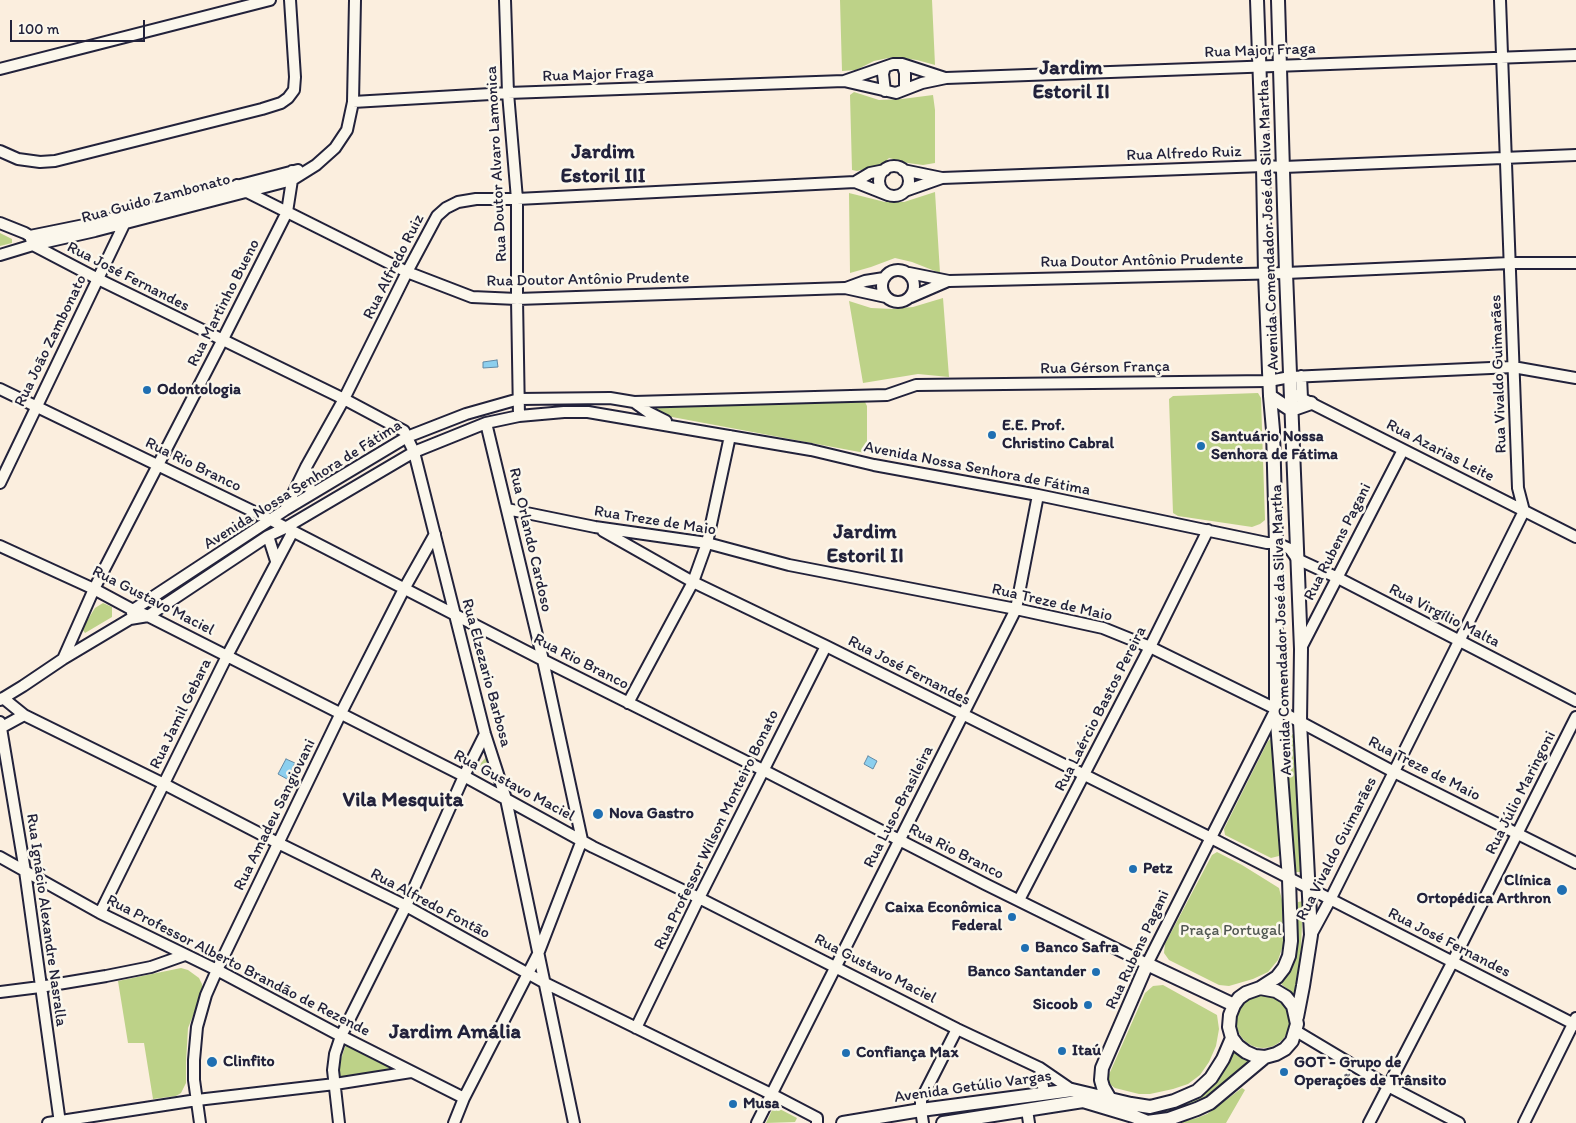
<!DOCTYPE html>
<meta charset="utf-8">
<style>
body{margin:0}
#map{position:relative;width:1576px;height:1123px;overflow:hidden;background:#fbeede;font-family:Itim,sans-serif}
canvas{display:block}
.scale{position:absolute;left:10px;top:20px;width:135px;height:22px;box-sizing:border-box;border:2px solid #22223b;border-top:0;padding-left:6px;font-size:15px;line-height:18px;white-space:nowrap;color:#22223b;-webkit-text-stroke:4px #fbf7ec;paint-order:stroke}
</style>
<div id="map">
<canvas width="1576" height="1123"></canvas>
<div class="scale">100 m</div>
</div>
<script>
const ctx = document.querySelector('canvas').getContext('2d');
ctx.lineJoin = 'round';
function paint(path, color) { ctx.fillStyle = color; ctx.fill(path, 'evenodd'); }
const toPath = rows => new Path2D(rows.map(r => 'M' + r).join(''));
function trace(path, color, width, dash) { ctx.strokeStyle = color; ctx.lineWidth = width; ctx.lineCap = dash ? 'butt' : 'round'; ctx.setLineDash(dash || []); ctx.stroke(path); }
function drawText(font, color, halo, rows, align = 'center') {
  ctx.font = font + ' Itim,sans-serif'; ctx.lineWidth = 5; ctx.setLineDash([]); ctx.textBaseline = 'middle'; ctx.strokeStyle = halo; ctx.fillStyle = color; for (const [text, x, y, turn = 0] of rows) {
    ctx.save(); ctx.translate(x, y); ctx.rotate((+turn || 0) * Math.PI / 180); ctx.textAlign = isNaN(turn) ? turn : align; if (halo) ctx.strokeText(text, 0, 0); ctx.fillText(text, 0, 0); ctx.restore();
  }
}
paint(toPath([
 [840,0,932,0,935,65,917,60,893,57,874,61,856,70,842,71],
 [854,92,879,100,902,99,933,95,935,110,935,163,923,165,908,163,889,158,882,165,857,171,852,170,850,95],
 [935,192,940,273,912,262,895,258,871,267,850,273,849,193,885,202,904,202],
 [0,233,12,239,12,243,0,246],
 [943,298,949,377,918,374,863,383,849,301,871,308,893,309,913,307],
 [1258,393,1261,398,1265,520,1260,524,1252,527,1178,516,1173,513,1169,399,1173,396],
 [865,402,867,406,867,451,865,453,656,414,656,408,666,406],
 [103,603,112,607,112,617,85,633,82,629,95,608],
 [1285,733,1293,734,1302,869,1300,872,1294,872],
 [1273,737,1281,852,1279,856,1271,858,1225,835,1224,829,1268,741],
 [488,755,495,774,493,778,479,770,481,763],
 [1217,852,1242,865,1279,888,1282,900,1283,946,1278,960,1268,972,1253,979,1229,986,1219,985,1169,960,1164,953,1165,944,1212,855],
 [1303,901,1300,972,1297,990,1293,994,1279,982,1294,962,1298,945,1298,902],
 [181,968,188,970,199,978,202,984,203,991,188,1028,186,1062,186,1083,181,1093,176,1096,153,1099,144,1043,128,1043,118,981],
 [1163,985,1217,1015,1219,1029,1216,1046,1209,1062,1200,1075,1188,1084,1173,1089,1150,1094,1139,1094,1115,1088,1108,1083,1107,1079,1145,993,1153,986],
 '1236 1021a27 27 0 1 1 54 0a27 27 0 1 1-54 0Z',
 [346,1044,398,1070,340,1079,340,1062],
 [1233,1050,1241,1057,1248,1061,1247,1064,1214,1092,1184,1108,1167,1114,1161,1111,1185,1103,1206,1091,1221,1076],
 [1242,1088,1245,1090,1226,1123,1177,1123,1197,1118,1207,1114],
 [774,1106,797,1118,795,1122,766,1123]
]), '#bdd288');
const water = toPath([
 [497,360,498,367,483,368,483,362,497,360],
 [868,756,877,761,873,769,864,764,868,756],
 [286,759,295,763,287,779,278,774,286,759]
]);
paint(water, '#8ccfee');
trace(water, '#628aa6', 1);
const minor = toPath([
 [505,0,508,93,517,199,517,299,519,416],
 [902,64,905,73,905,89],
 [0,69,270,0],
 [844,81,893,64,902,64,945,78],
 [885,91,883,74,885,67],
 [353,102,508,93,844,81,896,93,922,83,946,78,1576,55],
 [0,151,18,159,40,162,55,161,262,109,281,103,288,98,294,90,295,77,290,0],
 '879 181a15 15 0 1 1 30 0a15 15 0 1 1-30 0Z',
 [903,170,942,178,905,191],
 [942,178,1263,166,1284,167,1576,155],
 [855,182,870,173,885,170],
 [237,185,245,191,407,272,472,297,517,299,845,288,886,297],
 [0,223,25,233,30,236,33,245,98,279,344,399,404,431,414,452,485,734,506,799,574,1123],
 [30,236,94,223,298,170],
 [0,255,33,245,95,231,292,180,316,165,335,148,347,130,353,102,355,0],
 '882 286a16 16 0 1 1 32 0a16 16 0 1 1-32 0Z',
 [909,273,949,281,1286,273,1510,263,1576,263],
 [846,288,865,281,884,278],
 [911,297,948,281],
 [1301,376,1302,398],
 [0,389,271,520,543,660,763,770,985,884,1147,964,1276,709],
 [1291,393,1576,537],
 [634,402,887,395,916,385,1269,381,1290,377,1513,367,1576,378],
 [306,467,311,494],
 [0,483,130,212],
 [507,509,595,527,707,543,789,565,1016,609,1103,628,1150,647,1276,709,1394,772,1576,863],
 [285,510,306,467,344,399,407,272,437,216,446,208,458,202,476,199,517,199,855,182,888,195],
 [603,531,693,582,826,646,1211,838,1576,1025],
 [268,536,276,561],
 [0,546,94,589,133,610,148,616,464,776,593,847,699,898,957,1029,1040,1068,1072,1090],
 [132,613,133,610,285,510,407,437,466,414,519,399,610,398,634,402,648,412,666,421],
 [1301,648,1403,450],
 [63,659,94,589,222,341,287,212,292,180,292,171],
 [3,698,24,715,164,784,278,843,406,906,545,983,771,1094,817,1118,817,1123],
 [0,700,23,686,63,659,130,619,148,616,268,536,285,528,414,452,486,423,519,416,564,412,588,412,811,450,874,465,1038,495,1267,543,1276,543,1290,549,1297,559,1338,578,1576,701],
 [628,703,693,582,707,543,730,436],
 [0,722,25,871,60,1123],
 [2,727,24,715],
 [0,857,100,913,217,970,341,1036,464,1098],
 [1019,900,1150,647,1208,530],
 [100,913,227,656,293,531],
 [1311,935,1330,900,1524,511,1518,488,1500,0],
 [0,992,40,987,106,976,151,967,185,955],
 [636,1028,699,898,826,646],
 [1296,1031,1388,1086,1459,1123],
 [1040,1068,1044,1093],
 [1027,1110,1029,1123],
 [48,1123,197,1100,335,1084,411,1072],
 [200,1123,194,1080,194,1060,197,1027,206,995,217,970,341,713,404,589,435,534],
 [339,1123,333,1070,335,1054,341,1036,406,906,464,776,485,734],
 [454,1123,464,1098,538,954,582,840,543,660,486,423],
 [757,1123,1016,609,1038,495],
 [923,1123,921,1110,921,1100,957,1029],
 [1369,1123,1453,961,1576,717],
 [1524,1123,1576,1018]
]);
const major = toPath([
 [1257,0,1263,166,1265,273,1270,396,1273,430,1276,543,1276,709,1289,879,1291,941,1289,956,1284,968,1277,977,1260,988,1246,993,1239,998,1234,1005,1230,1015,1229,1027,1232,1038,1238,1046,1246,1052,1255,1056,1265,1057,1276,1054,1285,1049,1292,1041,1297,1024,1293,1006,1286,997,1276,991,1260,988],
 [1278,0,1286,273,1301,649,1300,722,1311,935,1303,986,1297,1017],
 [1270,396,1291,410,1311,403],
 [1110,1099,1103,1087,1101,1080,1102,1068,1147,964,1234,1005],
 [1147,1122,1169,1119,1197,1109,1210,1103,1265,1057],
 [843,1123,921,1110,1072,1090,1131,1104,1150,1107,1174,1101,1197,1091,1211,1078,1223,1059,1232,1038],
 [943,1123,1083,1101,1133,1116,1150,1123]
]);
trace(minor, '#22223b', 14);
trace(major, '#22223b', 16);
trace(minor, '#fbf7ec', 10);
trace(major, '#fbf7ec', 12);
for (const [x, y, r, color] of [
 [147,390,5,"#1f6fb2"],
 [992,435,5,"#1f6fb2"],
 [1201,446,5,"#1f6fb2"],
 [598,814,6,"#1f6fb2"],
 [1133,869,5,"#1f6fb2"],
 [1562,890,6,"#1f6fb2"],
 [1012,917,5,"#1f6fb2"],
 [1025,948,5,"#1f6fb2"],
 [1096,972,5,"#1f6fb2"],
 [1088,1005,5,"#1f6fb2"],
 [1062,1051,5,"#1f6fb2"],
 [846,1053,5,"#1f6fb2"],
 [212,1062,6,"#1f6fb2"],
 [1284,1072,5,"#1f6fb2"],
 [733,1104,5,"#1f6fb2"]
]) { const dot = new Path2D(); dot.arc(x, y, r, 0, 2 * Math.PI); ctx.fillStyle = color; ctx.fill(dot); trace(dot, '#fbf7ec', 2); }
drawText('16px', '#22223b', '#fbf7ec', [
 ["Rua Major Fraga",1260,51,-2],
 ["Rua Major Fraga",598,75,-2],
 ["Rua Alfredo Ruiz",1184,154,-2],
 ["Rua Doutor Alvaro Lamonica",497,164,-93],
 ["Rua Guido Zambonato",156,199,-15],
 ["Avenida Comendador José da Silva Martha",1269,225,-92],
 ["Rua Doutor Antônio Prudente",1142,261,-1],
 ["Rua Alfredo Ruiz",394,267,-63],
 ["Rua José Fernandes",128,277,27],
 ["Rua Doutor Antônio Prudente",588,280,-1],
 ["Rua Martinho Bueno",224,303,-63],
 ["Rua João Zambonato",51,341,-64],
 ["Rua Gérson França",1105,368,-1],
 ["Rua Vivaldo Guimarães",1499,374,-92],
 ["Rua Azarias Leite",1440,451,27],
 ["Rua Rio Branco",193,465,26],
 ["Avenida Nossa Senhora de Fátima",977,469,11],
 ["Avenida Nossa Senhora de Fátima",303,485,-32],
 ["Rua Treze de Maio",655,521,9],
 ["Rua Orlando Cardoso",530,540,77],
 ["Rua Rubens Pagani",1338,542,-63],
 ["Rua Gustavo Maciel",153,601,27],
 ["Rua Treze de Maio",1052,603,13],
 ["Rua Virgílio Malta",1444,616,27],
 ["Avenida Comendador José da Silva Martha",1282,630,-92],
 ["Rua Rio Branco",581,662,27],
 ["Rua José Fernandes",909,671,27],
 ["Rua Elzezario Barbosa",486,673,75],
 ["Rua Laércio Bastos Pereira",1101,709,-63],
 ["Rua Jamil Gebara",181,714,-64],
 ["Rua Treze de Maio",1424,769,27],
 ["Rua Gustavo Maciel",514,786,28],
 ["Rua Júlio Maringoni",1521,793,-63],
 ["Rua Luso-Brasileira",899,807,-63],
 ["Rua Amadeu Sangiovani",275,815,-64],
 ["Rua Professor Wilson Monteiro Bonato",717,830,-64],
 ["Rua Vivaldo Guimarães",1337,849,-63],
 ["Rua Rio Branco",956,852,27],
 ["Rua Alfredo Fontão",430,904,28],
 ["Rua Ignácio Alexandre Nasralla",46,920,82],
 ["Rua José Fernandes",1449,943,27],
 ["Rua Rubens Pagani",1138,950,-65],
 ["Rua Professor Alberto Brandão de Rezende",238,966,27],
 ["Rua Gustavo Maciel",875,969,27],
 ["Avenida Getúlio Vargas",973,1087,-8]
]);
drawText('bold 16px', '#22223b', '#fbf7ec', [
 ["Odontologia",157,390],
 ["E.E. Prof.",1002,426],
 ["Christino Cabral",1002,444],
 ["Santuário Nossa",1211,437],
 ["Senhora de Fátima",1211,455],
 ["Nova Gastro",609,814],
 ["Petz",1143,869],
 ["Clínica",1551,881,"right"],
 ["Ortopédica Arthron",1551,899,"right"],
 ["Caixa Econômica",1002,908,"right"],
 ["Federal",1002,926,"right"],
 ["Banco Safra",1035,948],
 ["Banco Santander",1086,972,"right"],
 ["Sicoob",1078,1005,"right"],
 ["Itaú",1072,1051],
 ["Confiança Max",856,1053],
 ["Clinfito",223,1062],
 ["GOT - Grupo de",1294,1063],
 ["Operações de Trânsito",1294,1081],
 ["Musa",743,1104]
], 'left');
drawText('16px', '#505752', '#fbf7ec', [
 ["Praça Portugal",1231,931]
]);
drawText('bold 21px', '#22223b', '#fbf7ec', [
 ["Jardim",1071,69],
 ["Estoril II",1071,93],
 ["Jardim",603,153],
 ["Estoril III",603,177],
 ["Jardim",865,533],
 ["Estoril II",865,557],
 ["Vila Mesquita",403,801],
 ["Jardim Amália",455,1033]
]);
</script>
